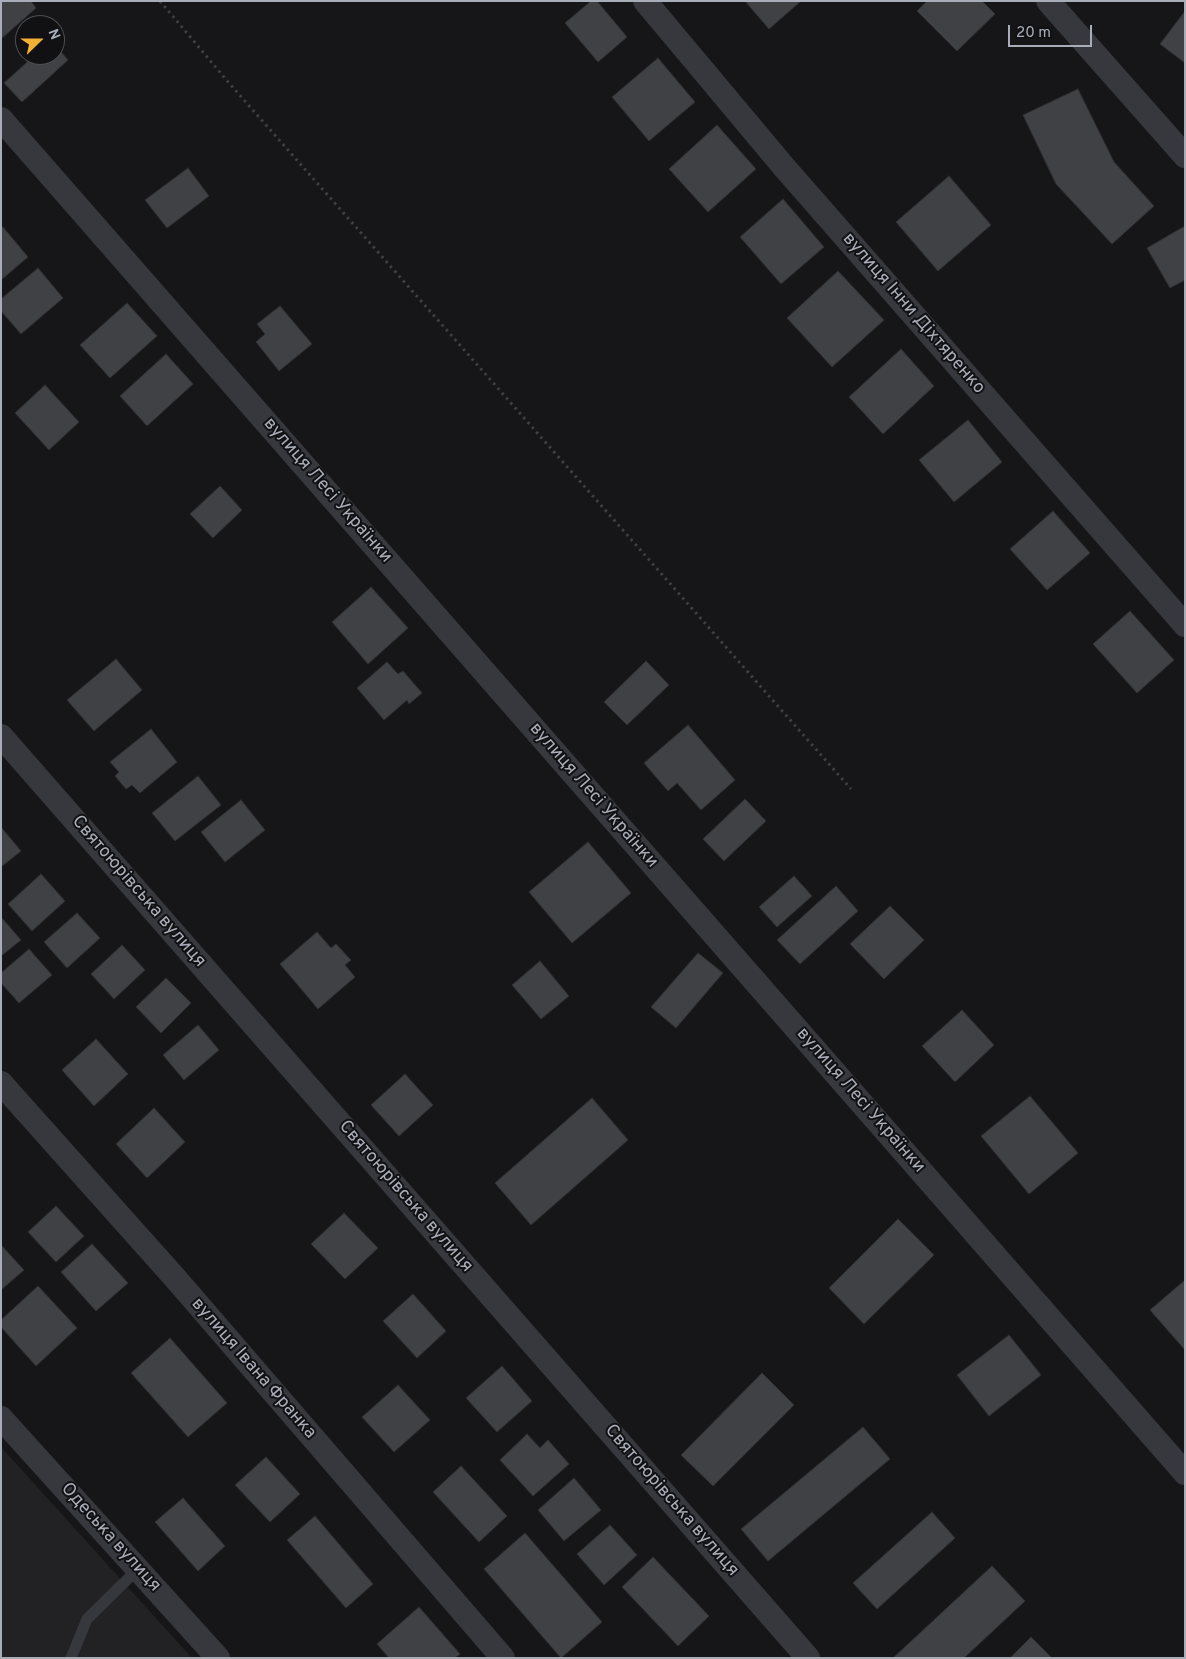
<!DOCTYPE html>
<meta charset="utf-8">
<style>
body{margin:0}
#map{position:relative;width:1186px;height:1659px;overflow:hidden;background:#161618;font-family:Overpass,sans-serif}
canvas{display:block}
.frame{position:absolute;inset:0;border:2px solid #a8adb8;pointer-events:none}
.north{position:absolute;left:15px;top:15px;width:50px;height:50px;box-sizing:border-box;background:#111113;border:1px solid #4d4f55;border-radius:50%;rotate:68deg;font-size:14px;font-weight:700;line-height:20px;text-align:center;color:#a8adb8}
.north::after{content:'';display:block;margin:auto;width:18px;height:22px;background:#f2b134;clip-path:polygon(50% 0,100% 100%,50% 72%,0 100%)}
.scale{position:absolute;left:1008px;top:25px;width:84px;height:22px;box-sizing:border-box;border:2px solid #a8adb8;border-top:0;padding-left:6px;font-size:15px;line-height:18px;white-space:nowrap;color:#a8adb8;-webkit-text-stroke:4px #111113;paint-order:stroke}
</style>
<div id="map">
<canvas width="1186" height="1659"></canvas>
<div class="frame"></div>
<div class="north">N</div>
<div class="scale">20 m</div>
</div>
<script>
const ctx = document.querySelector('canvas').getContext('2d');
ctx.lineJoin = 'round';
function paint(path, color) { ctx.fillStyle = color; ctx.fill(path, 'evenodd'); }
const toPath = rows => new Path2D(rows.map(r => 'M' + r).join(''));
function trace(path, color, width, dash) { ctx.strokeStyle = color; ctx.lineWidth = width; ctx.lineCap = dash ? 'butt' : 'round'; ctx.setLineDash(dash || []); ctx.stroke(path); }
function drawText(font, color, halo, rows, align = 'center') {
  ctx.font = font + ' Overpass,sans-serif'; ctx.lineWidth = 4; ctx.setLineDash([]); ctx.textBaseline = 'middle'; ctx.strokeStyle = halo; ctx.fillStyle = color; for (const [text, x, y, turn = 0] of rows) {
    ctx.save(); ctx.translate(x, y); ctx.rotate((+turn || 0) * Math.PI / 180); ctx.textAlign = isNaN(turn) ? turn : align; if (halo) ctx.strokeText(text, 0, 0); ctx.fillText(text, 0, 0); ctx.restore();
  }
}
paint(toPath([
 [1,1447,192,1658,1,1658]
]), '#222225');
const building = toPath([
 [1,1,31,1,36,8,1,39,1,1],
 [591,1,597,1,627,37,598,62,565,23,591,1],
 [745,1,801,1,769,29,745,1],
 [927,1,982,1,995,14,957,51,917,11,927,1],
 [1185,11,1185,63,1160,44,1185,11],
 [55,45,68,60,22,102,4,83,35,55,55,55,55,45],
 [658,58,695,102,649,141,612,97,658,58],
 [1078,89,1114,162,1154,206,1112,244,1056,184,1023,115,1078,89],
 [717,125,756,169,708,212,669,169,717,125],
 [188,168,209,196,167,228,145,200,188,168],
 [949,176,991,225,938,271,896,222,949,176],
 [783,199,824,247,781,284,740,237,783,199],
 [1185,226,1185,280,1170,288,1147,248,1185,226],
 [3,227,28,257,1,280,1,228,3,227],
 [38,268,63,298,21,334,1,311,1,299,38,268],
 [838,271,884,320,832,367,787,318,838,271],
 [127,303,157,336,110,378,80,345,127,303],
 [280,306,312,344,279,371,256,342,265,334,257,324,280,306],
 [901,349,934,386,883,434,849,397,901,349],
 [166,354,193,384,147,426,120,396,166,354],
 [45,385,79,422,49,450,15,413,45,385],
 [968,420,1002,462,954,502,919,460,968,420],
 [220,486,242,510,213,538,190,514,220,486],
 [1053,511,1090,553,1047,590,1010,549,1053,511],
 [371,587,408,628,368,664,332,622,371,587],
 [1130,611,1174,660,1137,693,1093,644,1130,611],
 [116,659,142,690,94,731,67,700,116,659],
 [646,661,669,685,627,725,604,702,646,661],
 [387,662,398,674,403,671,422,693,409,704,407,700,384,720,357,688,387,662],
 [688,725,735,780,701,810,677,783,668,791,644,763,688,725],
 [151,729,177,762,140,793,132,785,126,789,115,776,119,772,110,762,151,729],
 [198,776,221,805,175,841,152,813,198,776],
 [745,799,766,821,724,861,703,839,745,799],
 [241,800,265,830,225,862,201,832,241,800],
 [1,827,21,851,1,867,1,827],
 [588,842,631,893,572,943,529,892,588,842],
 [41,874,65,901,32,931,8,904,41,874],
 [794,876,812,896,777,927,759,907,794,876],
 [836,886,858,911,800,964,777,940,836,886],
 [890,906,924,940,884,979,850,944,890,906],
 [77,913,100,938,67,968,44,942,77,913],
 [1,917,21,940,1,956,1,917],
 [317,932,331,948,336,944,351,960,345,965,355,977,318,1009,280,964,317,932],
 [122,945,145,970,114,999,91,974,122,945],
 [29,949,52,975,19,1003,1,983,1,973,29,949],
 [698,953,723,973,676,1028,651,1007,698,953],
 [540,961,569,996,541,1019,512,985,540,961],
 [166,978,191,1003,161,1033,136,1007,166,978],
 [962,1010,994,1045,955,1082,922,1046,962,1010],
 [198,1025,219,1050,184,1080,163,1055,198,1025],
 [96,1039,128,1074,94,1106,62,1070,96,1039],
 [405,1074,433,1105,399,1136,371,1105,405,1074],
 [1030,1096,1078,1153,1029,1194,981,1136,1030,1096],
 [592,1098,628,1140,531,1225,495,1183,592,1098],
 [154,1108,185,1142,147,1178,116,1144,154,1108],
 [56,1206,84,1236,56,1262,28,1232,56,1206],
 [344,1213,378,1248,345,1279,311,1244,344,1213],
 [898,1219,934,1255,864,1324,829,1288,898,1219],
 [92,1244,128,1283,96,1311,61,1272,92,1244],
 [1,1245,24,1270,1,1290,1,1245],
 [1185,1280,1185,1350,1150,1310,1185,1280],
 [38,1286,77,1328,36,1366,1,1327,1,1320,38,1286],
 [413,1294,446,1331,417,1358,383,1321,413,1294],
 [1009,1335,1041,1375,989,1416,957,1375,1009,1335],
 [170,1338,227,1403,188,1437,131,1373,170,1338],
 [502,1366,532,1401,497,1432,466,1398,502,1366],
 [762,1373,794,1405,713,1486,681,1455,762,1373],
 [398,1385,430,1420,394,1452,362,1417,398,1385],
 [863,1427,890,1459,768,1561,741,1529,863,1427],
 [527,1434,540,1448,548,1440,569,1464,533,1496,500,1460,527,1434],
 [266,1457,300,1494,270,1522,235,1485,266,1457],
 [461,1466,507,1516,479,1542,433,1492,461,1466],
 [574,1478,601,1510,564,1541,538,1510,574,1478],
 [183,1498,225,1546,198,1571,155,1522,183,1498],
 [932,1512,955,1538,877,1609,853,1583,932,1512],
 [315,1516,373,1584,346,1608,287,1540,315,1516],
 [610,1525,637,1555,604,1585,577,1554,610,1525],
 [525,1533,602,1622,561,1658,484,1569,525,1533],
 [653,1557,709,1616,678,1646,622,1587,653,1557],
 [992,1566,1025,1601,964,1658,893,1658,992,1566],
 [419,1607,460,1654,455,1658,389,1658,377,1644,419,1607],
 [1031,1637,1052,1658,1010,1658,1031,1637]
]);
paint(building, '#404145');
trace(building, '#303034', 1);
trace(toPath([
 [160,1,229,83,851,789]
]), '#3d3f44', 3, [2.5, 4]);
trace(toPath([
 [71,1658,87,1619,138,1569]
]), '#37383d', 11);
trace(toPath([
 [645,1,784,167,1185,625],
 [1048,1,1185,156],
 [1,119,1185,1473],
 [1,736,808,1658],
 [1,1083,176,1279,503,1658],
 [1,1418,218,1658]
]), '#37383d', 24);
drawText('18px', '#a8adb8', '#111113', [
 ["вулиця Інни Діхтяренко",913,314,49],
 ["вулиця Лесі Українки",327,491,49],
 ["вулиця Лесі Українки",593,796,49],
 ["Святоюрівська вулиця",138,892,49],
 ["вулиця Лесі Українки",860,1101,49],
 ["Святоюрівська вулиця",405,1197,49],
 ["вулиця Івана Франка",253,1369,49],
 ["Святоюрівська вулиця",671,1501,49],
 ["Одеська вулиця",110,1538,48]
]);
</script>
